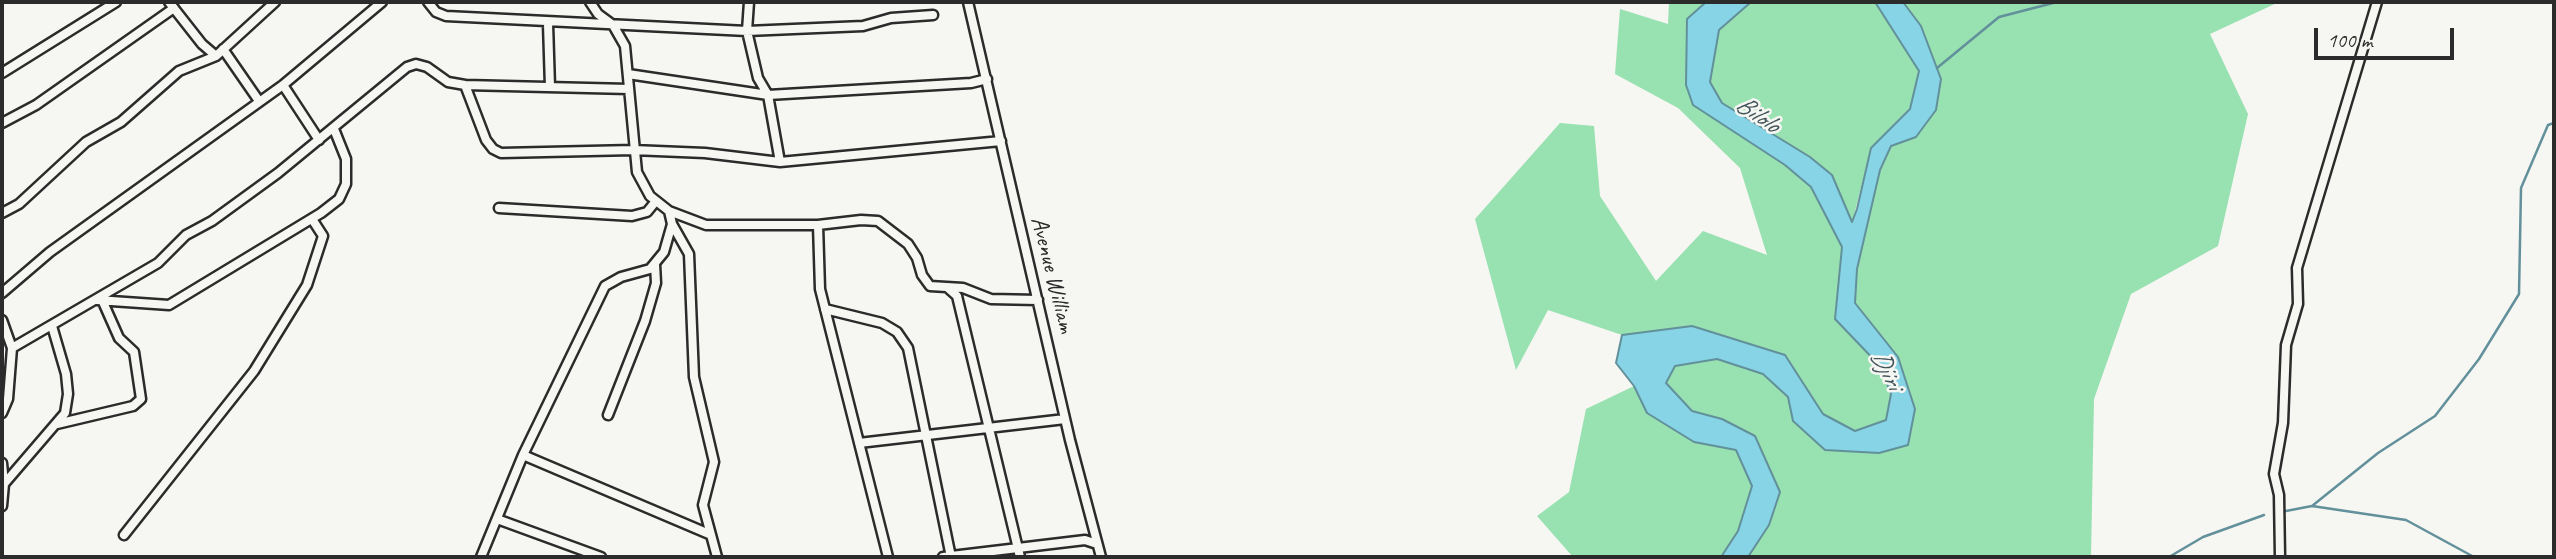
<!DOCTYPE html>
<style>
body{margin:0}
#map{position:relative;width:2556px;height:559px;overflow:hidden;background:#f6f6f2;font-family:Caveat,sans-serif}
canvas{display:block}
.frame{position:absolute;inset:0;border:4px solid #2b2b2b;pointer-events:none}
.scale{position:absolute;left:2314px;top:28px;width:140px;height:32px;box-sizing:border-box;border:4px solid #2b2b2b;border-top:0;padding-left:9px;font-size:21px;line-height:24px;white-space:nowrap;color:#2b2b2b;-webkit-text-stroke:5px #f6f6f2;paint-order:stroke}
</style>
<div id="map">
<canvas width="2556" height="559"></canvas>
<div class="frame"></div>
<div class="scale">100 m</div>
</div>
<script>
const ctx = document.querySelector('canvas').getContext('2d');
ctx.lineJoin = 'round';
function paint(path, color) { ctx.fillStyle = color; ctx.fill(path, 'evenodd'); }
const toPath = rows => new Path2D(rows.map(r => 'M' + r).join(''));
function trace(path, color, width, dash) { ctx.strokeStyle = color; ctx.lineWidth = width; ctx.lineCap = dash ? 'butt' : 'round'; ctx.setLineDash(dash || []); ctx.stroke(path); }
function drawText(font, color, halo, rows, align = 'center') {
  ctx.font = font + ' Caveat,sans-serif'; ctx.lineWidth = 5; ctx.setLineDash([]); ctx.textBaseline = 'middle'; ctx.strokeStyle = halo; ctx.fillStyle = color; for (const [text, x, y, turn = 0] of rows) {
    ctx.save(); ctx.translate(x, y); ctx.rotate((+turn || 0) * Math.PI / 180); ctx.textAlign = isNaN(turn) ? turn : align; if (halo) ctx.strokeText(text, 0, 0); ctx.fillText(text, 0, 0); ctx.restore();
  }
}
paint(toPath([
 [1669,2,1706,2,1687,19,1693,105,1785,165,1811,187,1842,247,1835,319,1880,366,1891,394,1886,420,1855,431,1823,414,1785,355,1692,326,1622,335,1548,310,1516,370,1475,219,1560,123,1594,126,1600,196,1656,281,1703,231,1767,255,1740,168,1678,108,1615,74,1620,9,1668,24],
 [1751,2,1875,2,1919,71,1910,108,1871,148,1852,223,1832,175,1810,157,1722,103,1710,82,1719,30],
 [1903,2,2279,2,2210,34,2248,114,2218,246,2131,294,2094,399,2091,557,1748,557,1769,525,1780,492,1755,436,1722,419,1692,411,1666,383,1675,366,1717,359,1763,374,1788,397,1793,422,1825,450,1915,409,1898,357,1855,303,1857,269,1880,170,1891,146,1916,137,1936,110,1921,26],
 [1634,386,1647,413,1694,442,1736,450,1752,486,1738,531,1721,557,1573,557,1537,516,1569,492,1586,409]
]), '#98e1b1');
const water = toPath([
 [1706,2,1751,2,1719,30,1710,82,1722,103,1810,157,1832,175,1852,222,1857,209,1871,148,1910,109,1919,71,1875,2,1903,2,1921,26,1941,79,1936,110,1916,137,1891,146,1880,170,1857,269,1855,303,1898,357,1915,409,1908,445,1879,453,1825,450,1793,421,1788,397,1763,374,1717,359,1675,366,1666,383,1692,411,1722,419,1755,436,1780,492,1769,525,1748,557,1721,557,1738,531,1752,486,1736,450,1694,442,1647,413,1634,386,1616,363,1622,335,1692,326,1785,355,1823,414,1855,431,1886,420,1891,394,1880,366,1835,319,1842,247,1811,187,1785,165,1693,105,1686,85,1687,19,1706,2]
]);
paint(water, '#86d4e5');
trace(water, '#62909b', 2);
trace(toPath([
 [1937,68,1999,17,2057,2],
 [2312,506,2378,453,2435,416,2479,359,2519,294,2521,188,2548,125,2554,123],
 [2286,511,2312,506,2406,520,2474,557],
 [2169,557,2203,537,2264,515]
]), '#62909b', 2.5);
const street = toPath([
 [169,2,202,44,216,56],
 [428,2,436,12,446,16,747,31,863,26,891,18,933,15],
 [590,2,598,14,613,25,625,46,637,172,650,196,669,211,706,225,818,225,861,220,878,221,908,244,917,258,922,275,930,286,963,288,991,299,1038,300],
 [749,2,747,31,758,78,768,95,780,162],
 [968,2,1070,440,1101,557],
 [548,24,550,87],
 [223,49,259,101],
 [2,73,116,2],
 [628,74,768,95,971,83,987,79],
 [283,85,319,140],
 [465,85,629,89],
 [2,123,36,105,174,8],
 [499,208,632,216,647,212,656,201],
 [2,213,19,204,86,142,121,122,179,71,216,56,275,2],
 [672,224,689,254,694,377,714,462,703,505,717,557],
 [818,225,820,289,888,557],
 [948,288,957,296,1020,557],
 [2,293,50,252,283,85,382,2],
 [97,300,169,305,321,213,339,199,346,184,346,159,334,129],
 [825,309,882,323,897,332,908,348,951,557],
 [2,320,12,348,8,399,2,413],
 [12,348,158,263,186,235,212,221,278,173,407,67,416,64,427,67,448,82,465,85,486,140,493,149,501,153,633,150,705,153,780,162,1001,141],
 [608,415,645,321,656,283,655,264],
 [57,424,133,406,141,399,134,352,119,338,103,302],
 [859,443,1065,419],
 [523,455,709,534],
 [2,463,4,484,2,506],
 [4,484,65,413,68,394,66,374,52,326],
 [497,519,601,557],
 [124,535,254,371,307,285,323,236,312,219],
 [481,557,523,455,605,286,621,277,650,269,664,252,672,224,669,211],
 [943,557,1085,540,1097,544],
 [2280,557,2279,495,2274,474,2283,423,2286,345,2298,304,2297,268,2377,2]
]);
trace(street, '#2b2b2b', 13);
trace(street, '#f6f6f2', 8);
drawText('24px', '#2b2b2b', '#f6f6f2', [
 ["Avenue William",1052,275,76]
]);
drawText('italic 26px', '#42555a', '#f6f6f2', [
 ["Bilolo",1757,115,34],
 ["Djiri",1886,370,64]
]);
</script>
